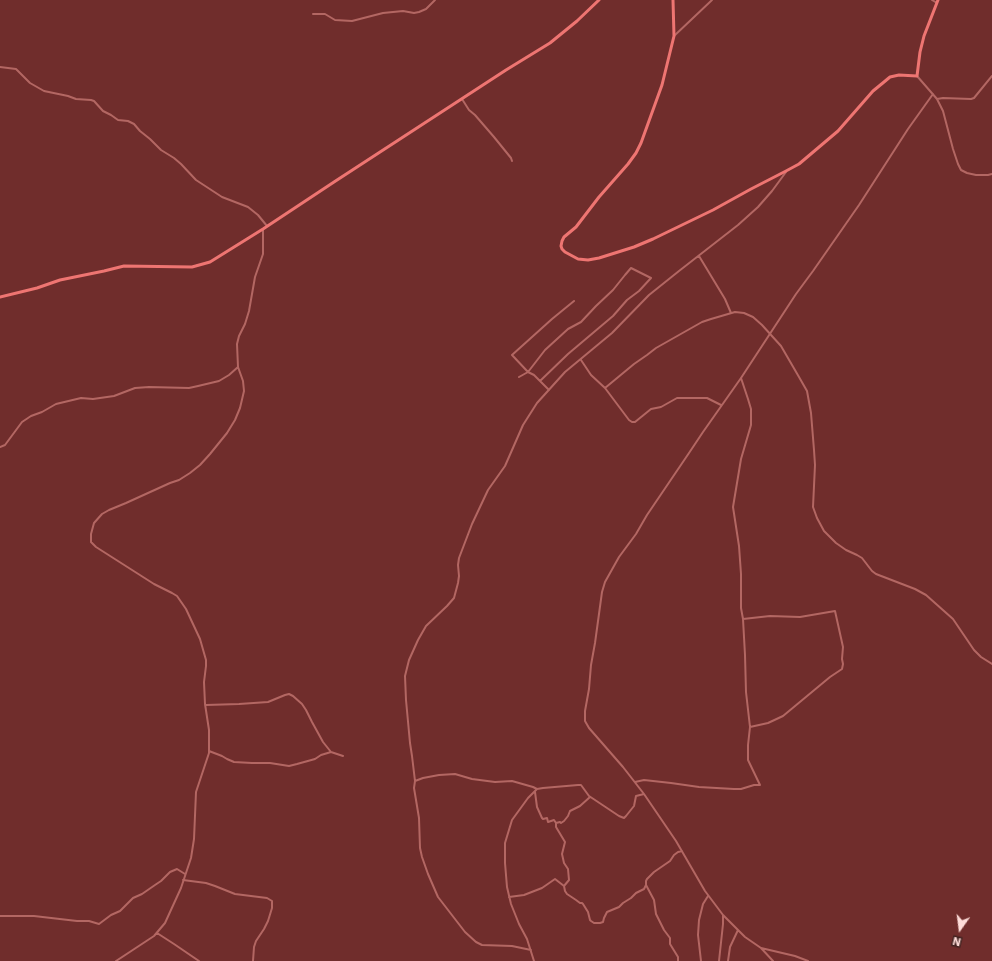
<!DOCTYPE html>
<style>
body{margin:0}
#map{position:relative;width:992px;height:961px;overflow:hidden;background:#702d2c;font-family:"Work Sans",sans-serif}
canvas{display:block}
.north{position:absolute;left:940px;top:909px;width:40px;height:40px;-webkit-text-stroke:3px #412220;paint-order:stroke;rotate:194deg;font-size:11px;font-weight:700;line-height:16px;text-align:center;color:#fedcd9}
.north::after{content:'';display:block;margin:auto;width:14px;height:18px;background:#fedcd9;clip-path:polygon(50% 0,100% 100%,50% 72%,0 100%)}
</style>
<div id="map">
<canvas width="992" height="961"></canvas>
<div class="north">N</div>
</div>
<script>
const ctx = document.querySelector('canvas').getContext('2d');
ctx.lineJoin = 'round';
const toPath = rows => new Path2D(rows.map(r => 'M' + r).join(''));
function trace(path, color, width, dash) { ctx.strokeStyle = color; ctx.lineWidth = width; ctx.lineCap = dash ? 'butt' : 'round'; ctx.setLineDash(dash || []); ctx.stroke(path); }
trace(toPath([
 [932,0,937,3],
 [313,14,325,14,335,20,352,21,383,13,403,11,414,13,419,12,426,9,435,0],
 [674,36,712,0],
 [0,67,16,69,30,83,44,91,68,96,76,99,91,100,94,101,103,111,111,115,118,120,128,121,134,124,140,131,150,139,161,150,174,158,181,164,196,180,222,197,248,207,258,215,267,226],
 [917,76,937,99,943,111,953,149,958,164,961,170,967,173,976,175,988,175,992,174],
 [462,99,469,110,475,115,494,137,511,158,512,161],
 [937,99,943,98,971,99,974,98,992,76],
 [699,256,725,299,731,313],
 [581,360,591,375,605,388,629,420,632,422,635,422,651,409,661,407,677,398,707,398,721,405],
 [519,377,528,372,545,350,568,329,581,322,596,306,613,290,625,275,631,268,651,278,639,291,627,300,613,316,568,354,540,381],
 [605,388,634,364,647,355,656,348,702,322,711,319,735,312,744,313,753,317,762,325,781,346,799,377,807,391,811,413,814,450,815,465,813,507,817,518,824,531,836,543,846,550,857,555,862,558,872,571,876,574,915,589,926,595,953,619,974,650,981,657,992,664],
 [549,390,534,375,528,372,512,355,552,319,574,301],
 [0,447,5,445,22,422,31,416,42,412,56,404,81,398,93,399,114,396,135,388,149,387,189,388,198,386,219,381,229,375,238,367],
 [743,619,770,616,800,617,835,611,843,647,842,659,843,664,842,669,830,677,783,716,768,723,750,727],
 [206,705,239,704,268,702,285,695,289,694,293,696,302,704,306,710,312,722,323,742,331,752,343,756],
 [209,751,222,756,227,759,234,762,252,763,270,763,289,766,297,764,315,759,321,755,331,752],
 [415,781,423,778,439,775,455,774,472,779,495,782,512,781,533,787,537,789],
 [635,782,644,780,671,783,699,787,734,789,741,789,754,785,760,785,748,760,748,745,750,727,746,692,745,655,743,619,741,608,741,574,739,546,733,507,741,459,751,425,751,409,748,399,741,378],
 [535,792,537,807,542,818,543,819,547,818,548,822,554,820,556,823],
 [183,880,206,883,215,886,235,894,267,898,272,901,272,908,268,921,264,929,256,941,254,947,253,961],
 [564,886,569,880,568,869,564,863,562,854,565,842,556,827,556,823,560,822,561,823,564,821,568,816,570,811,580,806,590,797],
 [509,897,524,895,542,888,555,879,564,886,565,891,567,894,576,900,580,903,582,903,583,904,588,912,590,920,591,921,594,923,600,923,603,922,604,918,607,912,619,907,623,903,631,898,636,893,644,889,646,885],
 [0,916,34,916,77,921,89,921,99,924,111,915,120,911,133,898,142,894,155,885,161,881,170,872,177,869,185,874],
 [157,933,174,944,199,961],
 [761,948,795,956,808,961],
 [531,950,512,946,482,945,476,942,465,932,438,897,428,874,422,857,420,848,419,818,414,788,415,781,412,756,410,743,406,700,405,676,409,660,418,640,426,626,447,606,454,598,458,583,459,576,458,565,459,558,472,524,488,490,505,466,523,425,537,403,565,372,612,333,649,295,679,271,738,225,758,207,772,191,786,172],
 [116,961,154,936,165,923,181,888,191,858,194,839,196,792,209,753,209,730,205,704,204,682,206,666,206,660,200,639,186,609,177,596,172,593,154,584,96,547,91,542,91,534,94,523,102,514,109,510,126,503,170,483,179,480,190,473,200,465,210,454,227,433,235,420,240,408,244,391,243,381,238,367,237,344,239,336,245,324,249,311,255,277,263,254,263,229],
 [534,961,527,939,519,924,511,904,507,887,505,863,505,843,512,820,528,798,537,789,543,788,578,785,581,785,589,796,619,816,624,818,626,816,634,806,636,796,644,794],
 [678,961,678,957,670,944,670,938,664,930,656,914,654,900,646,885,646,881,647,879,654,872,670,861,674,855,678,852,682,851],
 [701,961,698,935,699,920,703,904,708,896],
 [719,961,723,924,723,915],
 [728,961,730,947,738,930],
 [773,961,761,948,745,937,723,915,705,891,676,841,644,794,623,767,589,728,585,721,585,711,589,689,591,665,595,643,602,592,605,582,619,557,636,534,647,515,689,453,703,432,741,378,796,294,813,271,859,205,908,129,933,94]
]), '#b36763', 2);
trace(toPath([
 [673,0,674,36,662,85,641,143,636,153,628,164,599,197,576,227,564,237,562,241,561,246,562,249,565,252,578,259,588,260,599,258,634,247,653,239,713,210,751,189,786,171,799,164,838,131,873,91,884,82,890,77,899,75,917,76,920,52,924,36,938,0],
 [0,297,37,288,60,280,104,271,124,266,192,267,210,262,263,229,334,182,506,70,550,43,577,21,599,0]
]), '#ee7572', 3);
</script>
